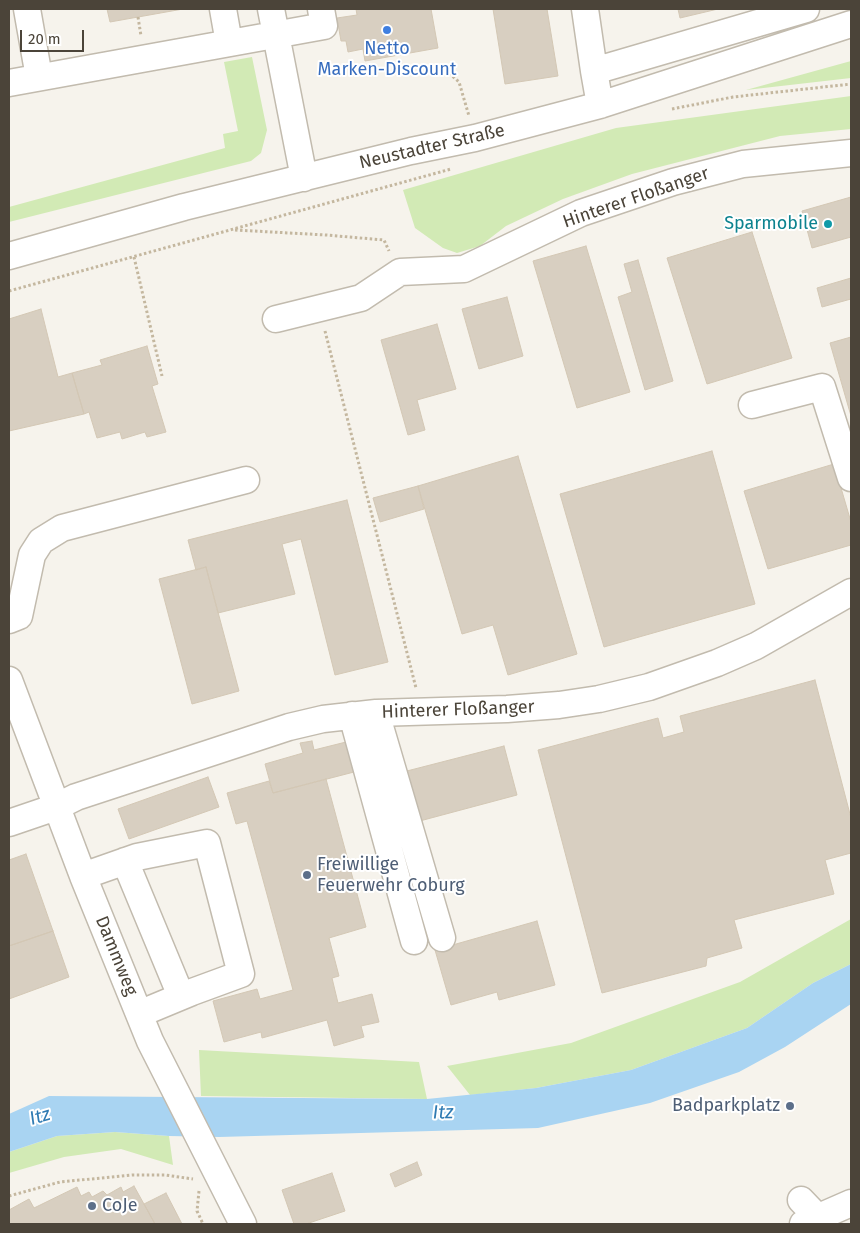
<!DOCTYPE html>
<meta charset="utf-8">
<style>
body{margin:0}
#map{position:relative;width:860px;height:1233px;overflow:hidden;background:#f6f3ec;font-family:"Fira Sans",sans-serif}
canvas{display:block}
.frame{position:absolute;inset:0;border:10px solid #4b4439;pointer-events:none}
.scale{position:absolute;left:20px;top:30px;width:64px;height:22px;box-sizing:border-box;border:2px solid #4b4439;border-top:0;padding-left:6px;font-size:15px;line-height:18px;white-space:nowrap;color:#4b4439;-webkit-text-stroke:4px #fff;paint-order:stroke}
</style>
<div id="map">
<canvas width="860" height="1233"></canvas>
<div class="frame"></div>
<div class="scale">20 m</div>
</div>
<script>
const ctx = document.querySelector('canvas').getContext('2d');
ctx.lineJoin = 'round';
function paint(path, color) { ctx.fillStyle = color; ctx.fill(path, 'evenodd'); }
const toPath = rows => new Path2D(rows.map(r => 'M' + r).join(''));
function trace(path, color, width, dash) { ctx.strokeStyle = color; ctx.lineWidth = width; ctx.lineCap = dash ? 'butt' : 'round'; ctx.setLineDash(dash || []); ctx.stroke(path); }
function drawText(font, color, halo, rows, align = 'center') {
  ctx.font = font + ' "Fira Sans",sans-serif'; ctx.lineWidth = 4; ctx.setLineDash([]); ctx.textBaseline = 'middle'; ctx.strokeStyle = halo; ctx.fillStyle = color; for (const [text, x, y, turn = 0] of rows) {
    ctx.save(); ctx.translate(x, y); ctx.rotate((+turn || 0) * Math.PI / 180); ctx.textAlign = isNaN(turn) ? turn : align; if (halo) ctx.strokeText(text, 0, 0); ctx.fillText(text, 0, 0); ctx.restore();
  }
}
paint(toPath([
 [252,57,267,130,261,153,251,161,9,222,9,207,225,148,223,134,238,131,224,62],
 [851,61,851,78,746,90],
 [851,96,851,129,780,136,632,174,563,199,506,226,480,246,457,253,443,248,415,228,403,190,616,128],
 [851,919,851,964,813,983,747,1028,631,1070,536,1088,470,1095,447,1066,571,1043,740,982],
 [199,1050,419,1062,427,1099,201,1096],
 [115,1132,169,1136,173,1165,121,1149,64,1157,9,1173,9,1152,57,1136]
]), '#d2eab5');
paint(toPath([
 [851,964,851,1004,785,1047,739,1072,650,1103,538,1128,219,1137,169,1136,115,1132,57,1136,9,1152,9,1114,49,1096,427,1099,536,1088,631,1070,747,1028,813,983]
]), '#a9d4f2');
const building = toPath([
 [107,9,183,9,110,22,107,9],
 [356,9,431,9,438,48,365,61,363,49,348,52,346,41,341,41,337,18,357,15,356,9],
 [493,9,547,9,558,76,505,84,493,9],
 [678,9,718,9,680,18,678,9],
 [851,197,851,237,812,248,802,211,851,197],
 [752,232,792,358,707,384,667,258,752,232],
 [586,246,630,392,577,408,533,261,586,246],
 [638,260,673,381,645,390,618,297,632,292,624,264,638,260],
 [851,278,851,299,822,307,817,288,851,278],
 [507,297,523,356,479,369,462,309,507,297],
 [41,309,58,377,72,373,84,414,9,431,9,319,41,309],
 [437,324,456,389,417,400,425,430,408,435,381,340,437,324],
 [851,337,851,416,830,343,851,337],
 [147,346,158,384,152,386,166,432,147,437,145,432,122,439,120,432,97,438,89,412,84,414,72,373,102,365,100,360,147,346],
 [712,451,755,604,604,647,560,494,712,451],
 [518,456,577,654,508,675,493,625,462,634,418,486,518,456],
 [834,464,851,522,851,545,768,569,744,491,834,464],
 [418,486,424,509,380,522,373,498,418,486],
 [347,500,388,662,335,675,301,539,282,544,295,594,218,613,206,567,196,570,188,540,347,500],
 [206,567,239,691,192,704,159,579,206,567],
 [815,680,851,818,851,853,825,860,834,894,734,920,742,948,707,958,706,966,602,993,538,750,658,718,663,738,684,732,680,716,815,680],
 [312,741,314,750,346,742,354,772,273,793,265,764,303,753,300,743,312,741],
 [504,746,517,795,416,822,403,772,504,746],
 [208,777,219,807,129,839,118,809,208,777],
 [326,779,366,927,329,938,339,976,332,978,338,1003,372,994,379,1022,361,1026,364,1037,334,1046,327,1020,262,1038,261,1032,224,1042,213,1001,257,989,260,999,293,990,247,821,236,824,227,793,269,781,273,793,326,779],
 [26,854,53,931,9,946,9,860,26,854],
 [537,921,555,985,499,1000,497,992,451,1005,435,950,537,921],
 [53,931,69,977,9,999,9,946,53,931],
 [417,1162,422,1175,395,1187,390,1174,417,1162],
 [332,1173,345,1211,306,1224,294,1224,282,1190,332,1173],
 [134,1186,155,1224,9,1224,9,1210,29,1199,34,1208,77,1187,81,1196,89,1192,92,1197,103,1191,107,1195,121,1187,123,1192,134,1186],
 [166,1193,182,1224,155,1224,144,1204,166,1193]
]);
paint(building, '#d8cfc1');
trace(building, '#d3c7b4', 1);
const minor = toPath([
 [27,9,39,77],
 [223,9,229,43],
 [271,9,304,178],
 [585,9,594,71],
 [9,83,324,26,321,9],
 [600,105,594,71,806,9],
 [9,256,184,207,411,151,475,138,600,105,851,24],
 [276,319,361,298,400,272,464,269,581,213,673,182,743,164,851,153],
 [752,405,822,387,851,478],
 [9,620,19,616,32,555,41,541,62,528,246,480],
 [9,680,83,876,150,1041,243,1224],
 [376,713,442,938],
 [352,715,414,941],
 [9,823,56,807,76,797,289,727,323,719,376,713,507,709,559,705,599,699,649,687,717,663,756,646,851,592],
 [125,861,181,996],
 [83,876,137,857,207,843,241,974,192,992,139,1014],
 [801,1200,824,1224],
 [803,1224,851,1203]
]);
trace(minor, '#c2bbae', 29);
trace(toPath([
 [138,17,141,36],
 [449,73,459,82,469,116],
 [672,109,733,97,851,84],
 [235,230,326,235,384,240,389,251],
 [134,257,162,376],
 [9,291,451,169],
 [325,331,416,688],
 [199,1191,197,1211,203,1224],
 [9,1196,60,1182,132,1175,165,1175,193,1179]
]), '#c4b79f', 3, [2.5, 2.5]);
trace(minor, '#fff', 26);
for (const [x, y, r, color] of [
 [387,30,5,"#3f7fe0"],
 [828,224,5,"#0f9aa8"],
 [307,875,5,"#5c6f8a"],
 [790,1106,5,"#5c6f8a"],
 [92,1206,5,"#5c6f8a"]
]) { const dot = new Path2D(); dot.arc(x, y, r, 0, 2 * Math.PI); ctx.fillStyle = color; ctx.fill(dot); trace(dot, '#fff', 2); }
drawText('18px', '#366cbe', '#fff', [
 ["Netto",387,49],
 ["Marken-Discount",387,70]
]);
drawText('18px', '#4b4439', '#fff', [
 ["Neustadter Straße",432,147,-13],
 ["Hinterer Floßanger",636,198,-19],
 ["Hinterer Floßanger",458,710,-2],
 ["Dammweg",116,956,68]
]);
drawText('18px', '#0d838f', '#fff', [
 ["Sparmobile",818,224]
], 'right');
drawText('18px', '#4e5e75', '#fff', [
 ["Freiwillige",317,865],
 ["Feuerwehr Coburg",317,886],
 ["Badparkplatz",780,1106,"right"],
 ["CoJe",102,1206]
], 'left');
drawText('italic 19px', '#2e7ab2', '#fff', [
 ["Itz",443,1113,-1],
 ["Itz",40,1117,-16]
]);
</script>
